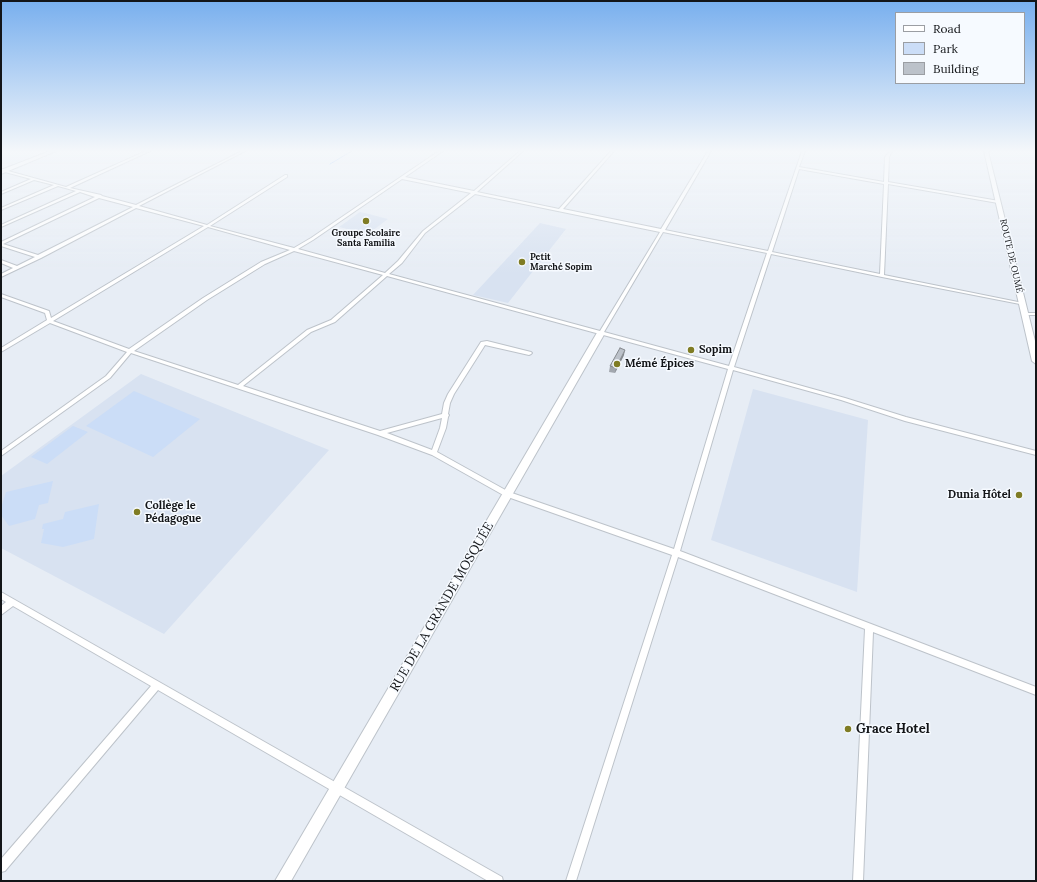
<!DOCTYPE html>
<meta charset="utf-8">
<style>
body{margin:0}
#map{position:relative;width:1037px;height:882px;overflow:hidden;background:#e7edf5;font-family:Lora,serif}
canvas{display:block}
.frame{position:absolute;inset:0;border:2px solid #131518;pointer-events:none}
.legend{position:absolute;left:895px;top:12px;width:130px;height:72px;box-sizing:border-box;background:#f6faff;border:1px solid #9b9ea3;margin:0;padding:5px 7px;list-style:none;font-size:12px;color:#131518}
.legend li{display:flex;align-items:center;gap:8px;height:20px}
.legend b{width:20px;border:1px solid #9b9ea3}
</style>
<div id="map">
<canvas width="1037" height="882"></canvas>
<div class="frame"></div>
<ul class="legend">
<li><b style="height:5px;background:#fff"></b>Road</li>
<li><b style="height:11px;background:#cbddf7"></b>Park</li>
<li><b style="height:11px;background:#bcc2ca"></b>Building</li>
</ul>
</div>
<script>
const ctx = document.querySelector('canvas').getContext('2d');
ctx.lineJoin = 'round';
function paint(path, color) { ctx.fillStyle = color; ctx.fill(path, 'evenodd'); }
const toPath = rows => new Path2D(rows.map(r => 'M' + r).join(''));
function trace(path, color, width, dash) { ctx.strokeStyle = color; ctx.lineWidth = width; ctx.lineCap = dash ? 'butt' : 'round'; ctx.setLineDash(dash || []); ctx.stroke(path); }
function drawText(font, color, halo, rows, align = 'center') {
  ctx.font = font + ' Lora,serif'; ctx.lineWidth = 3; ctx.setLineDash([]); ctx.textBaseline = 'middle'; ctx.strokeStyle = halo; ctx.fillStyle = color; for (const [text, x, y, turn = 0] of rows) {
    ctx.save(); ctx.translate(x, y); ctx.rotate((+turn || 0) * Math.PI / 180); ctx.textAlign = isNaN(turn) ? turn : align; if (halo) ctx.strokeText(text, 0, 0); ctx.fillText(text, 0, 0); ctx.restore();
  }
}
paint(toPath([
 [360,212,365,213,388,219,368,234,339,227],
 [540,223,566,229,508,303,473,295],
 [141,374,329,450,164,634,1,548,1,476],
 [753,389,868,420,857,592,711,540]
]), '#d8e2f1');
paint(toPath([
 [134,391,200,419,153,457,86,426],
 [73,426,88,432,47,464,31,457],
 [53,481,48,503,39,505,35,519,9,526,1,515,1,508,6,492],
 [99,504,94,539,63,547,41,543,44,529,42,529,43,524,63,519,65,512]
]), '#cbddf7');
trace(toPath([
 [330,164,352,151]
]), '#70a7f6', 1);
const street = toPath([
 [146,151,150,151,70,188,101,195,102,196,136,205,242,151,245,151,139,206,207,225,285,175,287,175,287,177,210,226,294,248,311,238,439,151,443,151,405,177,474,191,520,151,523,151,477,192,559,209,611,151,614,151,563,209,661,229,708,151,711,151,665,230,768,251,802,151,805,151,799,167,884,182,885,157,890,151,892,151,889,157,888,182,999,201,999,203,998,203,888,184,884,275,1023,303,1025,304,1025,305,882,277,771,254,734,367,845,398,906,417,1036,451,1036,455,905,421,841,400,733,370,680,551,1036,687,1036,695,873,632,863,881,853,881,865,629,678,557,576,881,566,881,672,555,505,496,432,455,378,435,131,353,110,378,1,456,1,451,106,376,127,352,50,323,1,352,1,348,47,320,45,313,1,297,1,294,49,311,51,318,204,226,136,208,41,258,1,277,1,274,13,268,1,263,1,260,17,266,35,257,1,246,1,242,95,197,80,192,1,227,1,225,76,191,58,186,1,210,1,208,54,185,34,180,1,194,1,192,31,179,1,171,1,169,66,187,146,151],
 [799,169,884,184,880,274,772,252,799,169],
 [402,179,471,193,423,231,398,261,385,273,298,249,313,240,402,179],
 [475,194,660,232,600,331,389,274,402,263,425,233,475,194],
 [99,198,133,207,38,255,3,244,99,198],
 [208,227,290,250,261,262,203,298,129,349,53,321,208,227],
 [663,232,767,253,729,366,604,332,663,232],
 [294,251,383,275,331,320,307,330,238,385,134,351,207,300,265,264,294,251],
 [387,276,728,369,674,549,509,492,437,452,446,428,448,417,449,415,448,414,450,403,454,394,485,345,529,355,531,354,532,353,531,352,487,341,481,342,448,394,444,403,442,414,380,431,243,386,311,332,335,322,387,276],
 [442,418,440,428,432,450,387,433,442,418],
 [1023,313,1036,313,1036,315,1023,315,1023,313],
 [1,592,502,877,503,881,488,881,158,690,5,871,1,872,1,859,151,686,13,606,1,615,1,606,6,602,1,599,1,592]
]);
const secondary = toPath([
 [50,151,56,151,1,174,1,170,50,151],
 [984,151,988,151,1036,345,1036,364,1032,361,984,151],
 [598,331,601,331,605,333,291,881,275,881,598,331]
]);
trace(street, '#bdc3ca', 2);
trace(secondary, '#bdc3ca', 2);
paint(street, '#fff');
paint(secondary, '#fff');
paint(toPath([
 [624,355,615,373,609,372,610,366]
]), '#a2a7ae');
paint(toPath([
 [625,350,624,355,615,373,616,368]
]), '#84888d');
const building = toPath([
 [620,348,625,350,616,368,610,366,620,348]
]);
paint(building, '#bcc2ca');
trace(building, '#84888d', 1);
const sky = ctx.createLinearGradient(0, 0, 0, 274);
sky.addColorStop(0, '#78afee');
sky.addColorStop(0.55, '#f4f7fa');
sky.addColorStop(1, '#f4f7fa00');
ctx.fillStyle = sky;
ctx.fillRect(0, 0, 1037, 274);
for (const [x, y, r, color] of [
 [366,221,4,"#7f7c24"],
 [522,262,4,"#7f7c24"],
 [691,350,4,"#7f7c24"],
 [617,364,4,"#7f7c24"],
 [1019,495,4,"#7f7c24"],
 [137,512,4,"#7f7c24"],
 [848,729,4,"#7f7c24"]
]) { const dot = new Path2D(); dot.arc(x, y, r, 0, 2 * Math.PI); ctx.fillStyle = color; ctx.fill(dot); trace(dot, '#f6faff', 1.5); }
drawText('bold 9px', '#131518', '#f6faff', [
 ["Groupe Scolaire",366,233],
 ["Santa Familia",366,243],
 ["Petit",530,257,"left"],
 ["Marché Sopim",530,267,"left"]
]);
drawText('9px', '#131518', '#f6faff', [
 ["ROUTE DE OUMÉ",1011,256,77]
]);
drawText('bold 11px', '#131518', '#f6faff', [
 ["Sopim",699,350],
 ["Mémé Épices",625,364],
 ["Dunia Hôtel",1011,495,"right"],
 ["Collège le",145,506],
 ["Pédagogue",145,519]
], 'left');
drawText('13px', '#131518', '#f6faff', [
 ["RUE DE LA GRANDE MOSQUÉE",442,607,-60]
]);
drawText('bold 13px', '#131518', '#f6faff', [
 ["Grace Hotel",856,729]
], 'left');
</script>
